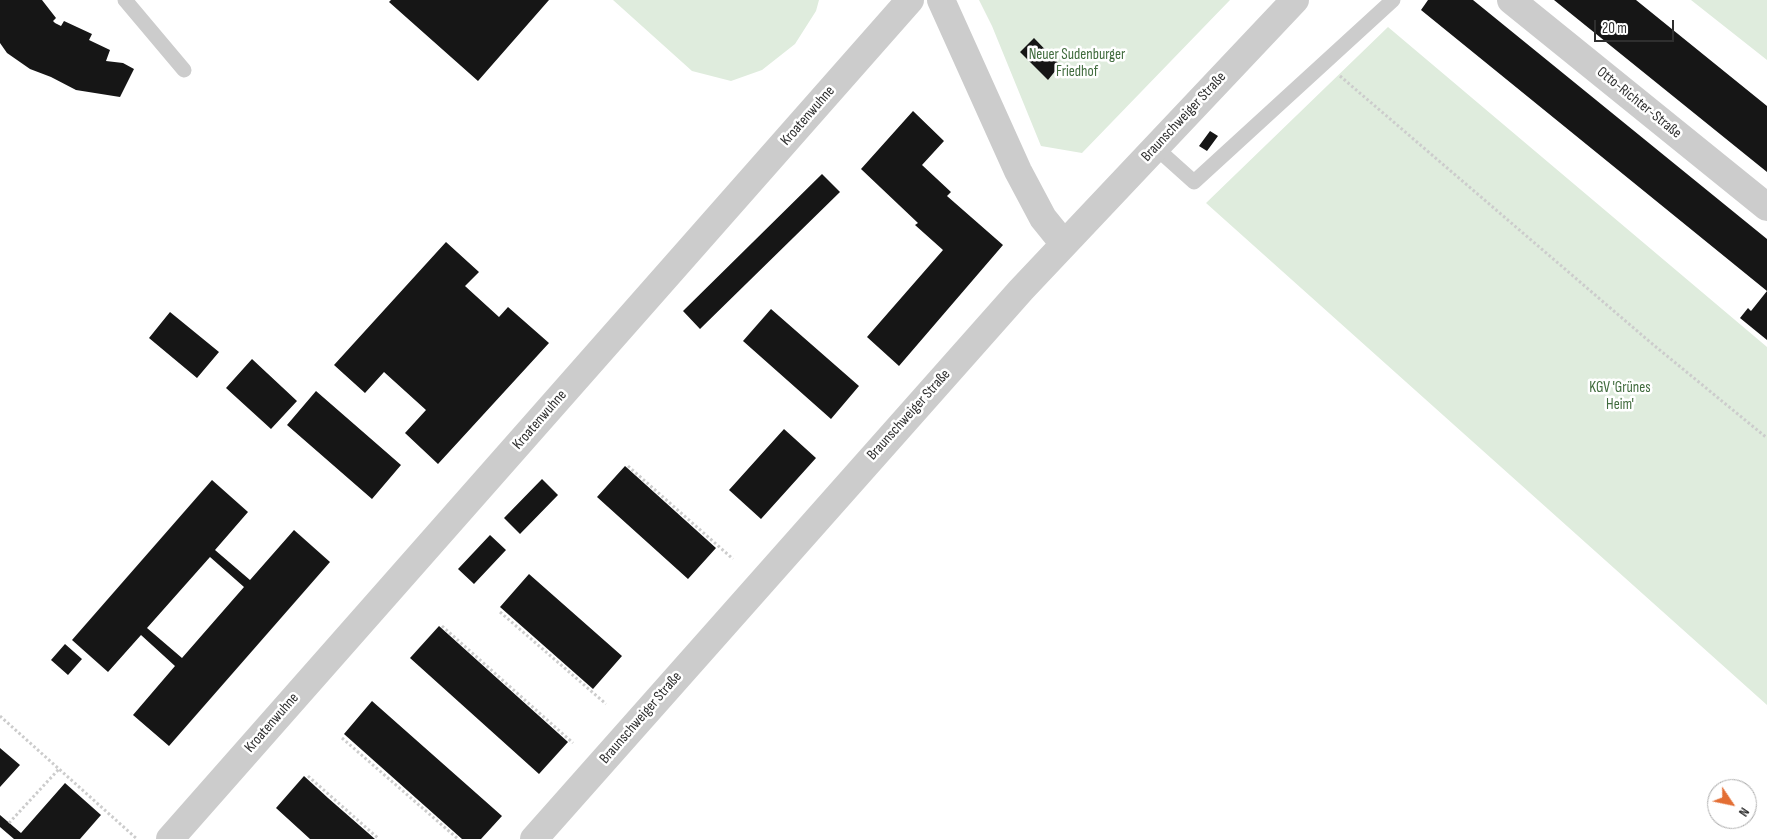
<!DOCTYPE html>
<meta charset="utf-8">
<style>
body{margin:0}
#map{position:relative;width:1767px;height:839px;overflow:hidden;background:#fff;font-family:"Sofia Sans Condensed",sans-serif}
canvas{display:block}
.north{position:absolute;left:1707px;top:779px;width:50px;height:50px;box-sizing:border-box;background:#fff;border:1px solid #acacac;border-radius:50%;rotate:124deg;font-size:14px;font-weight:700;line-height:20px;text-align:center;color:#2f2f2f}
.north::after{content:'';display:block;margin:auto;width:18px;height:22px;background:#e36e34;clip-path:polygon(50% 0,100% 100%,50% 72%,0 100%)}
.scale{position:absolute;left:1594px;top:20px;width:80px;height:22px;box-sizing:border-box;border:2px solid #2f2f2f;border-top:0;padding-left:6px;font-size:15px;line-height:18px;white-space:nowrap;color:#2f2f2f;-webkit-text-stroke:4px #fff;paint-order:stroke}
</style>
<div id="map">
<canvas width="1767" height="839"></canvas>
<div class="north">N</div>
<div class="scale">20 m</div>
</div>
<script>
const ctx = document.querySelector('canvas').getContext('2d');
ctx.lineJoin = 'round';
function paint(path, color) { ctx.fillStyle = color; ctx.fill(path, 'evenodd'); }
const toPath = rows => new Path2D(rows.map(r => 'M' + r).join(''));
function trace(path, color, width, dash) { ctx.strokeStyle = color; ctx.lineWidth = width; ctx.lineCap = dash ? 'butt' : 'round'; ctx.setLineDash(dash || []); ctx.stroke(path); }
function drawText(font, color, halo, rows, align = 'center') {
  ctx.font = font + ' "Sofia Sans Condensed",sans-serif'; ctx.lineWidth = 5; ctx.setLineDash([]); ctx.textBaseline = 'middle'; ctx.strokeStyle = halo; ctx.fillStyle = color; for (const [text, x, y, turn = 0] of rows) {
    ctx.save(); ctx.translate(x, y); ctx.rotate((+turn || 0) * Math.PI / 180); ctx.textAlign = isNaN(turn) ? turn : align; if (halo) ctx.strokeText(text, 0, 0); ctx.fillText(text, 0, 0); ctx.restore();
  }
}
paint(toPath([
 [613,0,819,0,816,11,795,44,762,70,731,81,692,71],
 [979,0,1230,0,1082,153,1041,146,992,26],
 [1691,0,1767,0,1767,60],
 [1388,27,1767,347,1767,705,1206,203]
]), '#dfecdd');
paint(toPath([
 [0,0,42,0,56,18,53,21,55,23,61,26,64,21,92,34,89,40,110,50,106,61,123,63,134,69,120,97,76,90,51,77,30,69,7,53,0,43],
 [391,0,549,0,478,81,389,2],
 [1428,0,1473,0,1767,239,1767,340,1740,318,1748,308,1751,311,1767,291,1421,10],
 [1554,0,1636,0,1767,106,1767,172],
 [1034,38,1060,65,1048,80,1020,52],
 [913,111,944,141,922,165,951,192,947,196,1003,245,899,366,867,337,943,250,915,225,918,223,861,169],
 [1210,131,1218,136,1207,151,1199,146],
 [822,174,840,192,700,329,683,311],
 [446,242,479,272,465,286,499,317,508,307,549,343,438,464,405,433,426,410,384,372,365,393,334,365],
 [771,309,859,386,831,419,743,341],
 [170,312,219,352,197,378,149,338],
 [252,359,297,401,271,429,226,388],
 [316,391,401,465,372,499,287,425],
 [784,429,816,458,761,519,729,490],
 [625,466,716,548,688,579,597,497],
 [542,479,558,495,520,534,504,518],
 [212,480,248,512,215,550,250,580,294,530,330,562,169,746,133,715,175,666,141,635,108,672,72,640],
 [210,557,244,587,182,658,147,628],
 [490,535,506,550,474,584,458,569],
 [529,574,622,656,593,689,500,607],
 [439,626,568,742,539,774,410,658],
 [65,644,82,659,68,675,51,660],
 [372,701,502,816,481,839,462,839,344,734],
 [0,748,20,765,0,787],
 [304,776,328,798,375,839,310,839,276,808],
 [65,783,101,815,80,839,14,839,0,827,0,815,21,833]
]), '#161616');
trace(toPath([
 [1340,76,1650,342,1767,438],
 [628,466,733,559],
 [500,612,606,704],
 [442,626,573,743],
 [0,716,137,839],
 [342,738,458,839],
 [308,776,379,839],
 [9,823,59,769]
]), '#ccc', 3, [2.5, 2.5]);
trace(toPath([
 [125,0,184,70],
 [1155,147,1194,182,1393,0]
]), '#ccc', 15);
trace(toPath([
 [941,0,1018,171,1043,218,1064,244],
 [1511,0,1767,207],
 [170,839,910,0],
 [534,839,1021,290,1295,0]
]), '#ccc', 28);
drawText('15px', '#406b3d', '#fff', [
 ["Neuer Sudenburger",1077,55],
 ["Friedhof",1077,72],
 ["KGV 'Grünes",1620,388],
 ["Heim'",1620,405]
]);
drawText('15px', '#2f2f2f', '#fff', [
 ["Otto-Richter-Straße",1639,103,39],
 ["Kroatenwuhne",808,116,-49],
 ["Braunschweiger Straße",1184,117,-47],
 ["Braunschweiger Straße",909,415,-48],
 ["Kroatenwuhne",540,420,-49],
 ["Braunschweiger Straße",641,718,-49],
 ["Kroatenwuhne",272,723,-49]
]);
</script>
